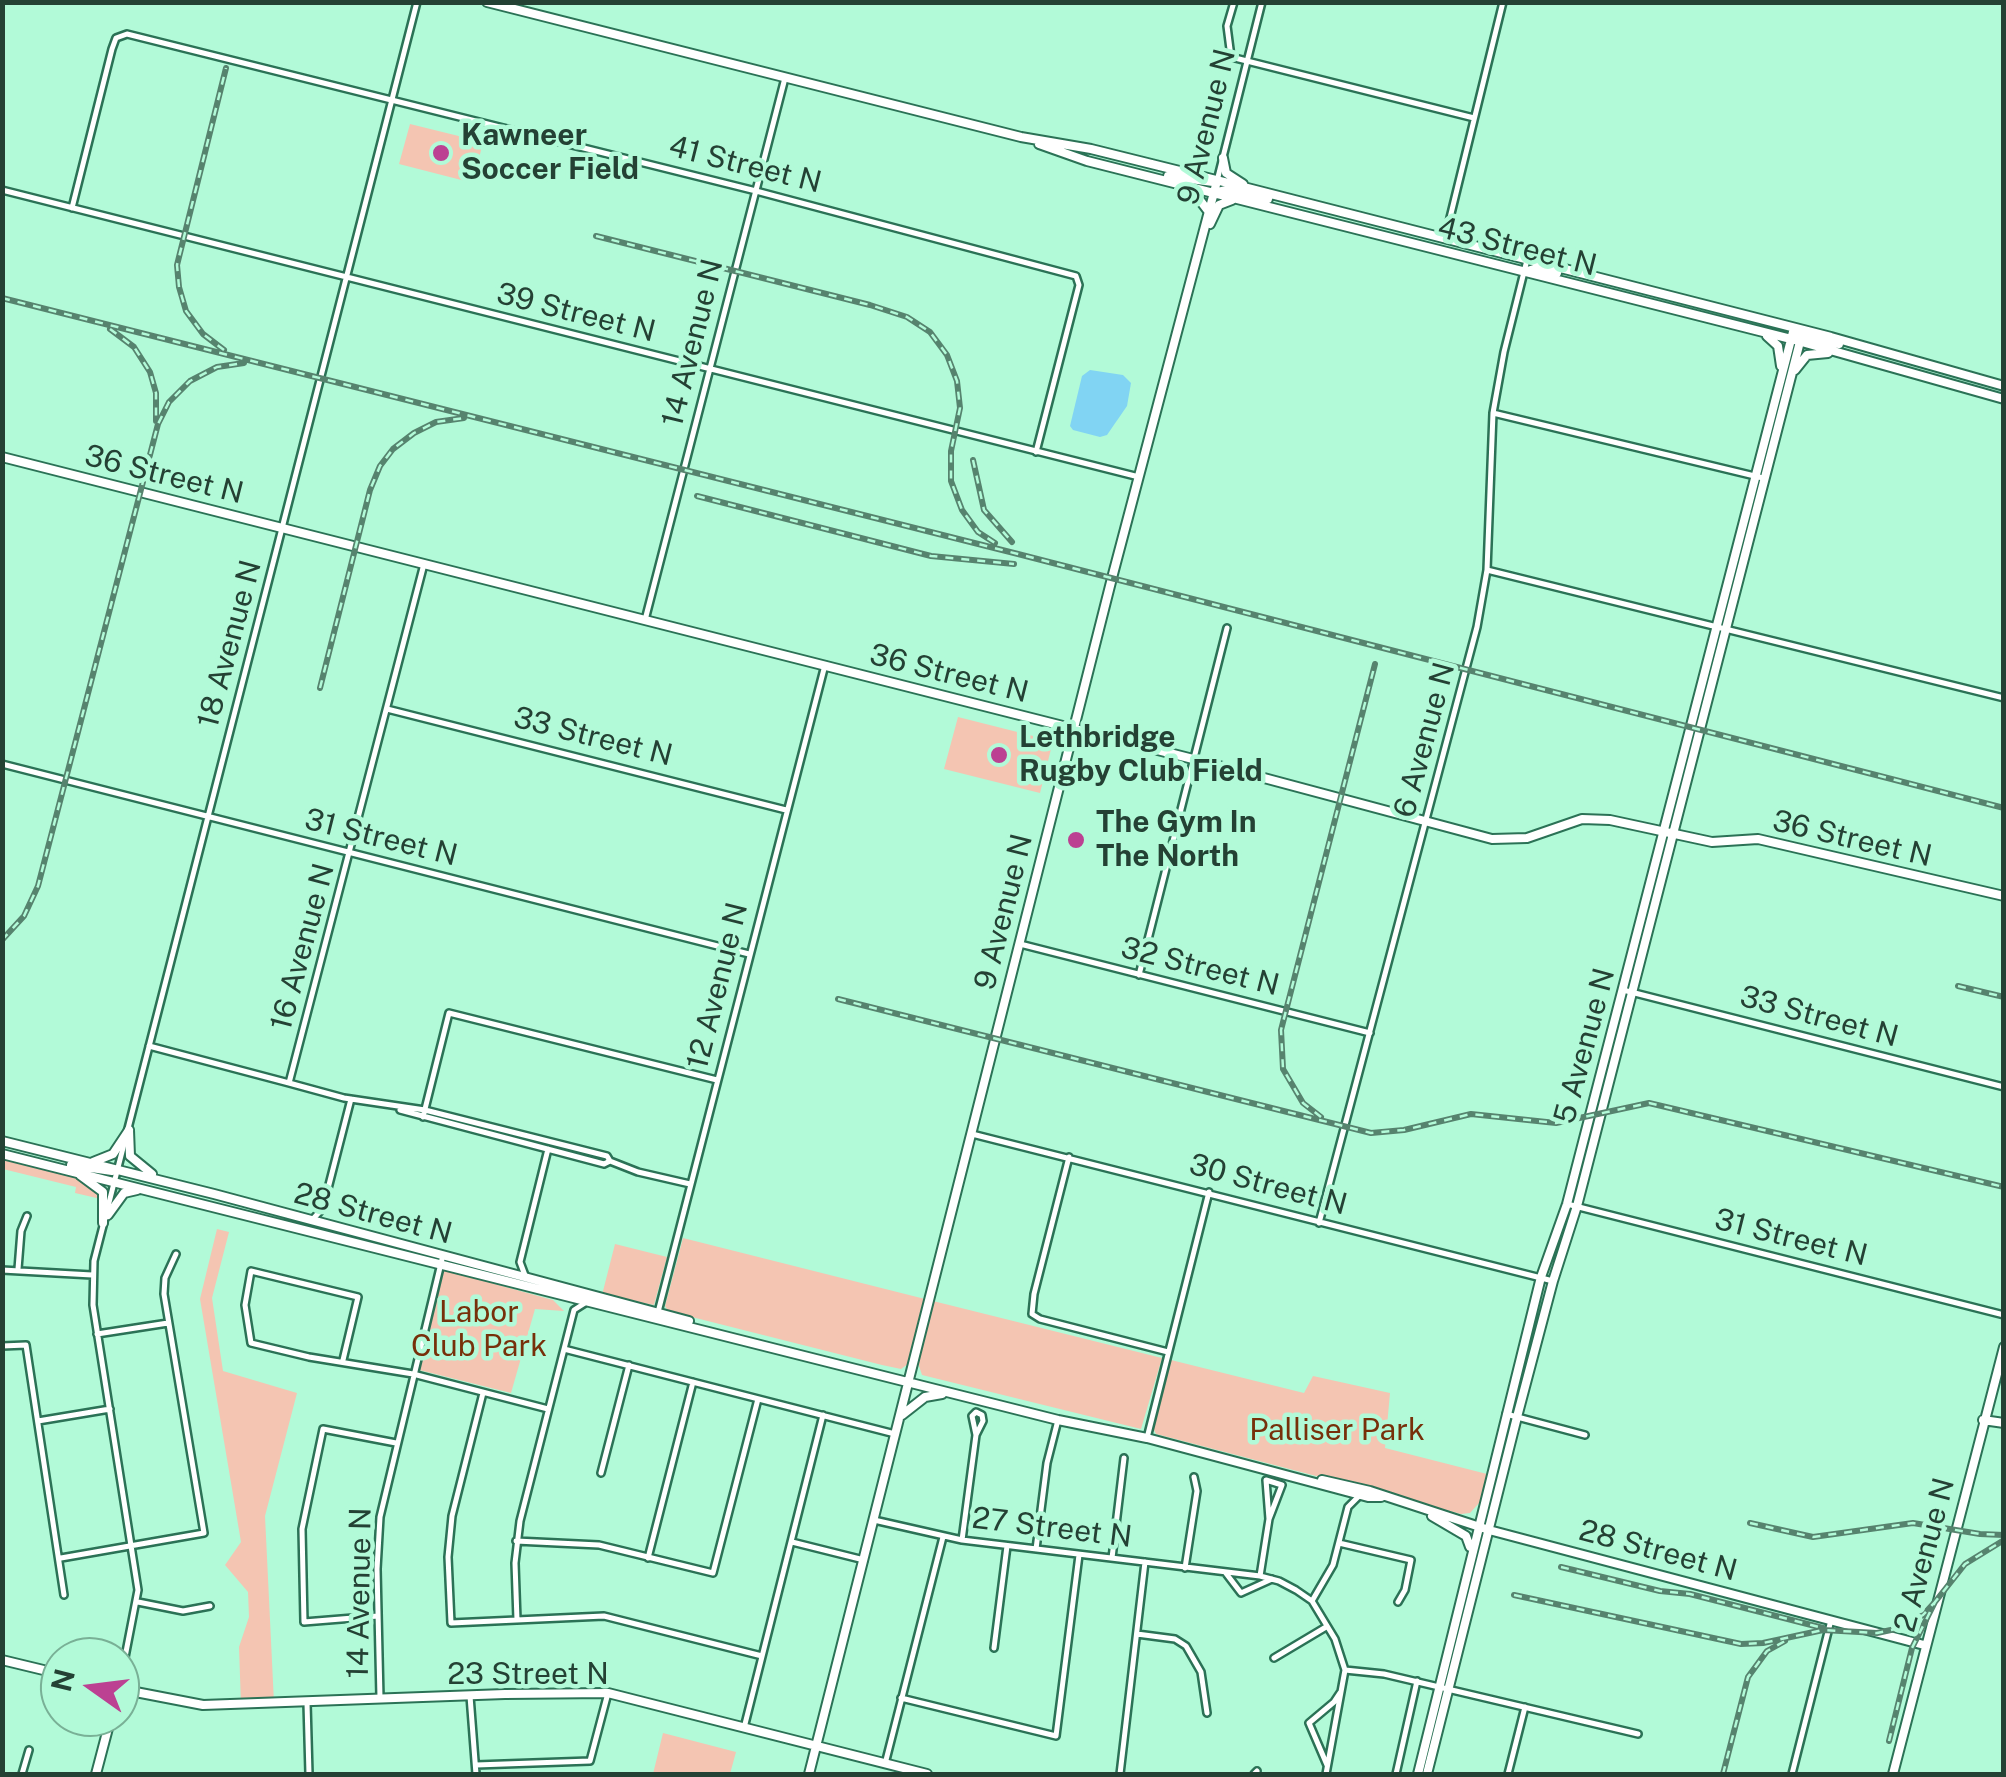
<!DOCTYPE html>
<style>
body{margin:0}
#map{position:relative;width:2006px;height:1777px;overflow:hidden;background:#b2fad8;font-family:"Public Sans",sans-serif}
canvas{display:block}
.frame{position:absolute;inset:0;border:5px solid #244134;pointer-events:none}
.north{position:absolute;left:40px;top:1637px;width:100px;height:100px;box-sizing:border-box;background:#b2fad8;border:2px solid #79b096;border-radius:50%;rotate:284deg;font-size:28px;font-weight:700;line-height:40px;text-align:center;color:#244134}
.north::after{content:'';display:block;margin:auto;width:35px;height:45px;background:#bc4192;clip-path:polygon(50% 0,100% 100%,50% 72%,0 100%)}
</style>
<div id="map">
<canvas width="2006" height="1777"></canvas>
<div class="frame"></div>
<div class="north">N</div>
</div>
<script>
const ctx = document.querySelector('canvas').getContext('2d');
ctx.lineJoin = 'round';
function paint(path, color) { ctx.fillStyle = color; ctx.fill(path, 'evenodd'); }
const toPath = rows => new Path2D(rows.map(r => 'M' + r).join(''));
function trace(path, color, width, dash) { ctx.strokeStyle = color; ctx.lineWidth = width; ctx.lineCap = dash ? 'butt' : 'round'; ctx.setLineDash(dash || []); ctx.stroke(path); }
function drawText(font, color, halo, rows, align = 'center') {
  ctx.font = font + ' "Public Sans",sans-serif'; ctx.lineWidth = 9; ctx.setLineDash([]); ctx.textBaseline = 'middle'; ctx.strokeStyle = halo; ctx.fillStyle = color; for (const [text, x, y, turn = 0] of rows) {
    ctx.save(); ctx.translate(x, y); ctx.rotate((+turn || 0) * Math.PI / 180); ctx.textAlign = isNaN(turn) ? turn : align; if (halo) ctx.strokeText(text, 0, 0); ctx.fillText(text, 0, 0); ctx.restore();
  }
}
paint(toPath([
 [410,124,483,142,473,183,399,164],
 [958,717,1053,741,1040,793,944,769],
 [3,1157,82,1179,99,1193,101,1199,75,1193,76,1187,3,1169],
 [217,1229,229,1232,212,1298,223,1371,297,1393,265,1516,274,1703,241,1705,239,1647,249,1617,248,1592,225,1565,241,1542,200,1299],
 [683,1238,925,1299,908,1364,901,1369,882,1365,668,1311,665,1306],
 [615,1244,667,1257,654,1305,602,1295],
 [444,1270,553,1300,564,1311,535,1309,511,1393,419,1370],
 [933,1301,1162,1358,1141,1429,922,1375,918,1363],
 [1171,1360,1304,1393,1313,1376,1390,1393,1385,1448,1487,1474,1480,1502,1470,1513,1461,1514,1156,1434,1153,1428],
 [663,1733,736,1752,730,1774,653,1774]
]), '#f4c5b2');
paint(toPath([
 [1090,370,1123,375,1131,383,1127,406,1107,435,1100,437,1073,430,1070,426,1082,376]
]), '#81d4f3');
const street = toPath([
 [1234,2,1227,26,1231,57,1474,118],
 [1217,181,1262,2],
 [2,190,1139,477],
 [72,208,112,49,116,38,127,34,756,191,1076,276,1079,285,1036,452],
 [1447,230,1503,2],
 [1493,413,1763,478],
 [1487,570,2004,698],
 [645,620,785,78],
 [387,709,786,810],
 [2,764,749,954],
 [1020,944,1370,1033],
 [1139,975,1227,628],
 [1623,990,2004,1087],
 [149,1046,289,1083,424,564],
 [289,1083,344,1098,425,1110,607,1156,610,1161,638,1172,690,1184],
 [400,1110,604,1164,610,1161],
 [423,1117,449,1013,717,1080],
 [972,1134,1553,1281],
 [1069,1157,1034,1294,1032,1314,1040,1319,1168,1352],
 [1567,1204,2004,1315],
 [313,1219,323,1208,351,1099],
 [1319,1223,1477,627,1487,570,1493,413,1504,352,1527,260],
 [18,1269,21,1231,27,1216],
 [2,1270,92,1275],
 [526,1278,520,1262,548,1149],
 [657,1316,825,665],
 [97,1334,168,1323],
 [2,1346,26,1345,64,1595],
 [564,1349,895,1434],
 [343,1360,358,1297,251,1271,245,1305,251,1343,309,1357,413,1374,548,1409],
 [483,1393,452,1516,448,1557,451,1623,604,1616,762,1656],
 [1506,1414,1585,1435],
 [38,1421,110,1409],
 [1147,1438,1209,1192],
 [601,1473,629,1365],
 [874,1520,962,1540,1260,1576,1279,1581,1296,1590,1312,1601,1335,1639,1345,1670,1326,1774],
 [962,1540,976,1435,972,1416,976,1412,982,1415,983,1421,976,1435],
 [516,1541,599,1545,713,1573,758,1399],
 [792,1542,864,1560],
 [1339,1543,1411,1560,1405,1590,1398,1602],
 [1036,1549,1047,1463,1058,1420],
 [61,1558,204,1533,164,1294,165,1278,176,1254],
 [648,1558,693,1382],
 [1112,1558,1124,1458],
 [1185,1568,1197,1491,1194,1477],
 [1225,1572,1241,1593,1272,1579],
 [1260,1576,1269,1519,1266,1480,1282,1485,1269,1519],
 [1312,1601,1333,1565,1348,1507,1359,1496],
 [138,1602,183,1611,210,1606],
 [378,1616,304,1622,302,1529,323,1429,396,1443],
 [517,1620,515,1563,520,1521,574,1310,585,1303],
 [1137,1634,1175,1639,1186,1646,1201,1672,1207,1713],
 [994,1648,1007,1546],
 [1274,1658,1326,1627],
 [1345,1670,1384,1674,1638,1734],
 [120,1683,138,1590,93,1305,94,1261,417,2],
 [470,1696,476,1774],
 [380,1698,377,1569,380,1517,443,1255],
 [901,1698,1056,1736,1079,1555],
 [307,1703,309,1774],
 [744,1728,823,1415],
 [885,1764,943,1537],
 [476,1765,590,1761,608,1693],
 [1327,1765,1309,1723,1334,1702,1340,1693],
 [22,1774,29,1750],
 [1120,1774,1145,1562],
 [1254,1774,1257,1771],
 [1396,1774,1417,1681],
 [1508,1774,1525,1707],
 [1792,1774,1831,1620]
]);
const secondary = toPath([
 [487,2,1021,137,1091,149,1224,182,1831,337,2004,386],
 [1039,144,1087,161,1791,339,2004,399],
 [1223,158,1226,173,1243,184],
 [1168,176,1213,182],
 [1184,190,1196,195,1209,212],
 [1214,193,1226,190,1268,199],
 [1210,224,1219,205,1232,200],
 [1524,272,1537,268,1557,273],
 [1767,336,1778,346,1781,366],
 [1799,336,1839,344],
 [1795,370,1807,355,1828,353],
 [2,457,1193,759,1492,839,1527,838,1582,819,1610,820,1712,842,1758,839,2004,896],
 [129,1130,130,1156,152,1174],
 [2,1141,214,1194,689,1321],
 [2,1154,1058,1420,1147,1438,1368,1497,1381,1497],
 [93,1162,113,1154,129,1130],
 [71,1165,112,1171],
 [80,1175,103,1192,103,1223],
 [108,1215,124,1193,137,1190],
 [902,1415,925,1397,942,1394],
 [1983,1420,2004,1423],
 [1322,1480,1370,1491,1489,1530,1924,1645],
 [1432,1516,1466,1536,1470,1547],
 [2,1660,60,1674],
 [120,1689,203,1705,505,1694,608,1693,927,1774],
 [96,1774,111,1717],
 [809,1774,1112,578,1217,181],
 [1418,1774,1541,1277,1567,1204,1794,328],
 [1427,1774,1517,1417,1553,1281,1577,1206,1803,330],
 [1893,1774,2004,1347]
]);
trace(street, '#2b7256', 10);
trace(secondary, '#2b7256', 12);
trace(street, '#fff', 5);
trace(secondary, '#fff', 8);
const rail = toPath([
 [596,236,870,305,907,317,930,332,947,355,957,381,960,408,951,451,951,481,962,510,978,532,995,543],
 [2,298,1018,554,2004,808],
 [110,329,134,347,150,372,156,393,156,421],
 [224,350,203,334,186,311,179,287,177,265,226,68],
 [973,460,984,510,1012,542],
 [697,496,931,556,1014,564],
 [320,688,370,490,380,466,393,449,414,433,436,422,464,418],
 [2,940,24,916,38,886,158,424,169,402,190,381,217,367,244,363],
 [1958,986,2004,997],
 [838,999,1371,1133,1404,1130,1471,1114,1556,1123,1649,1103,2004,1187],
 [1321,1117,1303,1103,1283,1069,1281,1030,1375,664],
 [1750,1523,1813,1537,1913,1523,1980,1534,2004,1535],
 [1561,1567,1660,1591,1690,1594,1823,1628],
 [1514,1595,1741,1644,1763,1643,1823,1630,1877,1633,1900,1628,1923,1615,1935,1602],
 [1889,1741,1912,1648,1935,1602,1965,1564,2004,1540],
 [1723,1774,1748,1677,1767,1651,1785,1641]
]);
trace(rail, '#56836e', 6);
trace(rail, '#b2fad8', 2.5, [8]);
for (const [x, y, r, color] of [
 [441,153,10,"#bc4192"],
 [999,755,10,"#bc4192"],
 [1076,840,10,"#bc4192"]
]) { const dot = new Path2D(); dot.arc(x, y, r, 0, 2 * Math.PI); ctx.fillStyle = color; ctx.fill(dot); trace(dot, '#b2fad8', 4); }
drawText('30px', '#244134', '#b2fad8', [
 ["9 Avenue N",1207,127,-76],
 ["41 Street N",745,165,14],
 ["43 Street N",1517,247,14],
 ["39 Street N",576,313,14],
 ["14 Avenue N",693,343,-76],
 ["36 Street N",164,475,14],
 ["18 Avenue N",230,644,-75],
 ["36 Street N",949,674,14],
 ["33 Street N",593,737,14],
 ["6 Avenue N",1425,740,-75],
 ["31 Street N",381,838,14],
 ["36 Street N",1852,839,13],
 ["9 Avenue N",1004,912,-76],
 ["16 Avenue N",303,947,-75],
 ["32 Street N",1200,967,14],
 ["12 Avenue N",718,986,-76],
 ["33 Street N",1819,1017,15],
 ["5 Avenue N",1585,1046,-75],
 ["30 Street N",1268,1185,15],
 ["28 Street N",373,1214,15],
 ["31 Street N",1791,1238,14],
 ["27 Street N",1052,1528,7],
 ["28 Street N",1658,1551,15],
 ["2 Avenue N",1925,1555,-75],
 ["14 Avenue N",360,1593,-89],
 ["23 Street N",528,1675]
]);
drawText('bold 30px', '#244134', '#b2fad8', [
 ["Kawneer",461,136],
 ["Soccer Field",461,170],
 ["Lethbridge",1019,738],
 ["Rugby Club Field",1019,772],
 ["The Gym In",1096,823],
 ["The North",1096,857]
], 'left');
drawText('30px', '#77300a', '#b2fad8', [
 ["Labor",479,1313],
 ["Club Park",479,1347],
 ["Palliser Park",1337,1431]
]);
</script>
